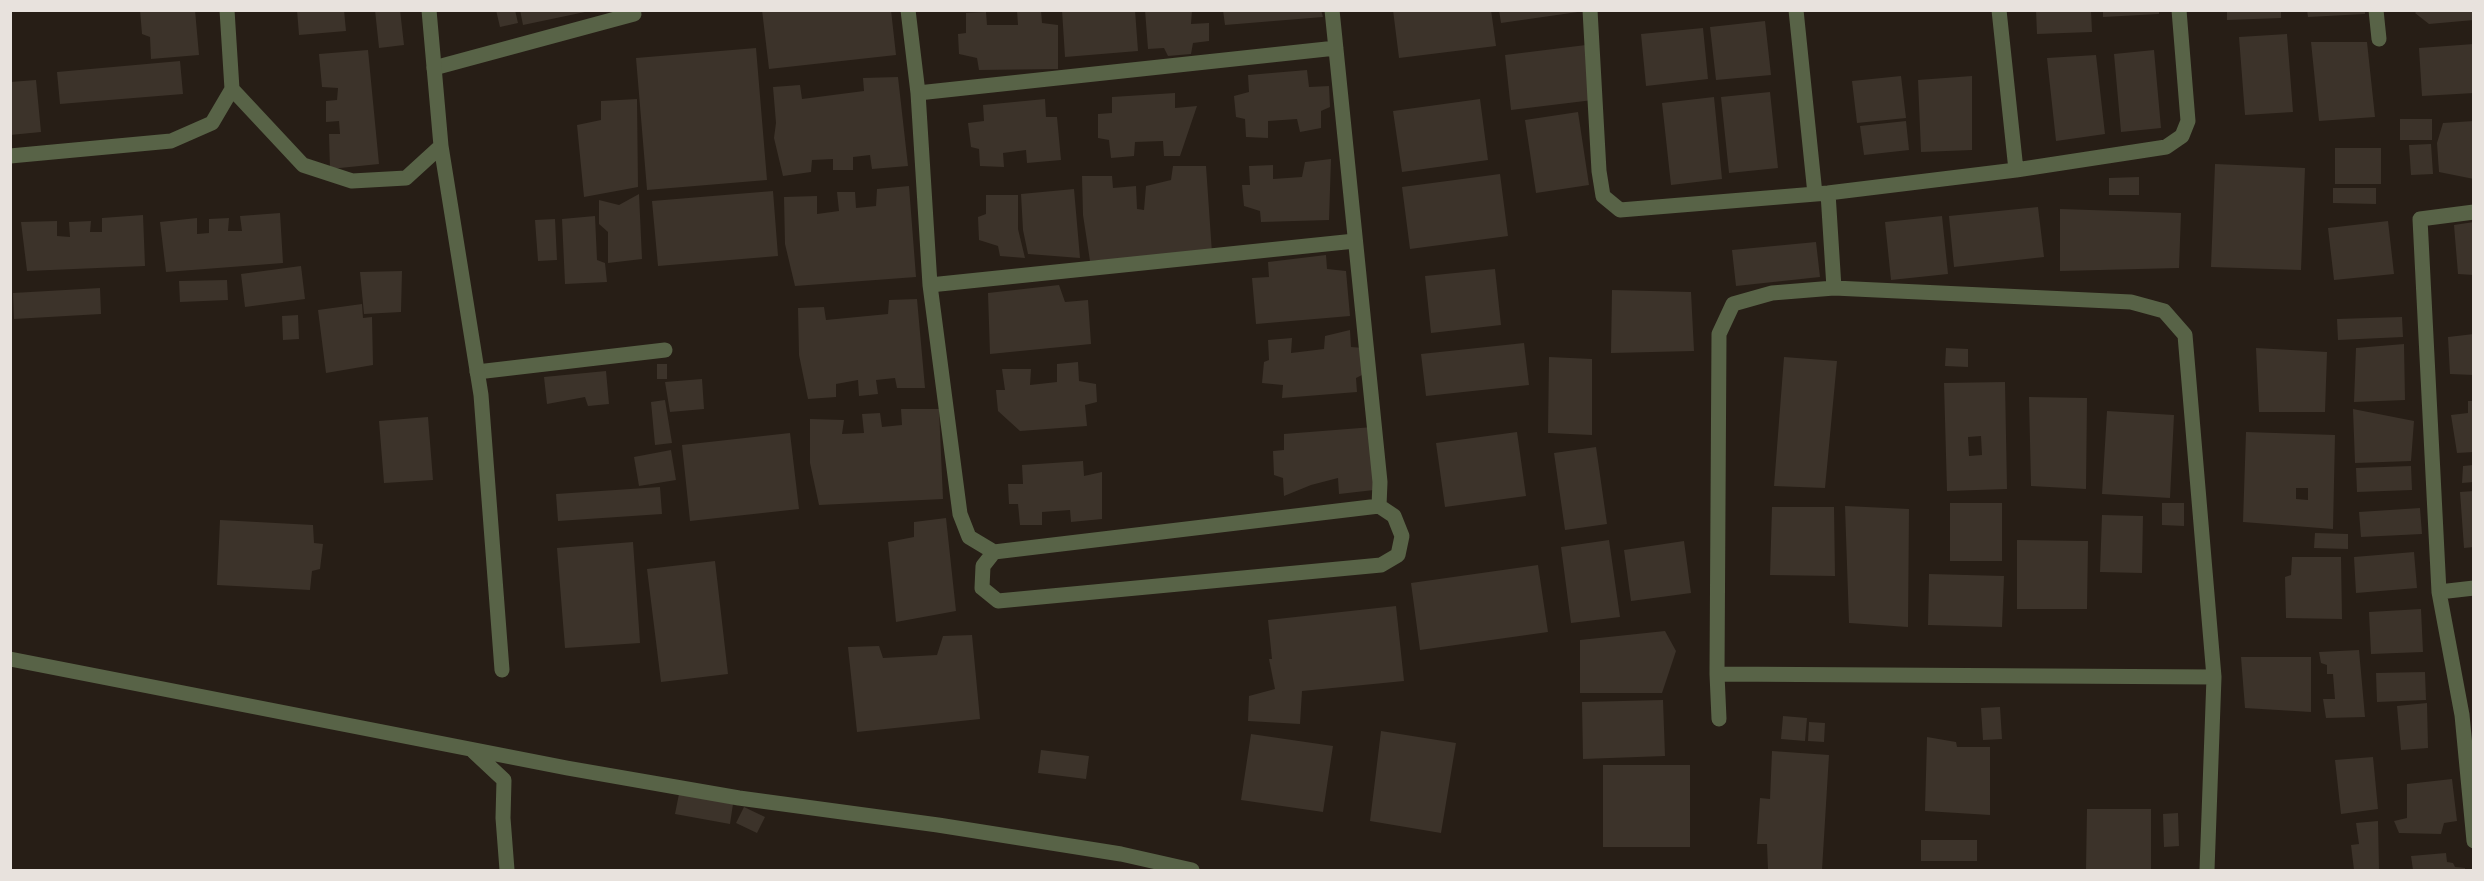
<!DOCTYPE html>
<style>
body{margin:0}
#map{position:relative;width:2484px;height:881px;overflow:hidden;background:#271e16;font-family:"Asap Condensed",sans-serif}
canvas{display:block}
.frame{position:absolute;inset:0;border:12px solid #e8e2dd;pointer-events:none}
</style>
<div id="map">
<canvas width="2484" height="881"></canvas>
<div class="frame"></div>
</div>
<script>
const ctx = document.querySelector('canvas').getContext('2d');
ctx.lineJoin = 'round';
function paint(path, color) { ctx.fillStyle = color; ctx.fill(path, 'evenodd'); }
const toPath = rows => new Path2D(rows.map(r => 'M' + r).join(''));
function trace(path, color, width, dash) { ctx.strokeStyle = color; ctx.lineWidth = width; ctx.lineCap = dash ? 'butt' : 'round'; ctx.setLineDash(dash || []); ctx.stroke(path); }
paint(toPath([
 [140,10,195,10,199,55,151,59,150,37,142,34],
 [297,10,344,10,346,31,299,35],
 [375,10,400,10,404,45,379,48],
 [496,10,515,10,518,23,500,27],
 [520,10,585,10,585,12,523,25],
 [762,10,891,10,896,55,769,69],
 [1017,10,1041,10,1042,23,1058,25,1058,69,979,70,977,58,959,54,958,34,966,33,966,13,986,12,987,25,1018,25],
 [1062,10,1135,10,1138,51,1065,57],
 [1145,10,1192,10,1191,24,1209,23,1209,41,1193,43,1191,54,1168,56,1164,48,1148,49],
 [1223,10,1321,10,1323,17,1225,25],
 [1393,10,1491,10,1496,46,1399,58],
 [1499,10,1578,10,1578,12,1501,23],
 [2036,10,2091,10,2092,32,2037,34],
 [2103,10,2159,10,2159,14,2103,17],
 [2227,10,2281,10,2281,18,2227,20],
 [2307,10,2365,10,2365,14,2308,17],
 [2418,10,2474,10,2474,20,2429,24,2415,13],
 [1765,21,1771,75,1716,80,1710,27],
 [1703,28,1708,79,1646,86,1641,34],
 [2287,34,2293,112,2245,115,2239,37],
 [2311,42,2367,42,2375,117,2319,121],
 [2474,44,2474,93,2422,96,2419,48],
 [1586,45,1593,100,1511,110,1505,55],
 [756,48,767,180,647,190,636,58],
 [368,50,379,164,330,169,329,134,340,134,339,121,326,122,326,101,337,100,338,88,322,87,319,54],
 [2154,50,2161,128,2121,132,2114,54],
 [2096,55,2105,134,2056,141,2047,58],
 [180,61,183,94,60,104,57,72],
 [1307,70,1309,87,1329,86,1330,107,1321,111,1321,128,1300,132,1297,119,1268,121,1268,138,1246,137,1245,119,1236,117,1234,96,1249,92,1248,75],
 [1901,76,1906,118,1857,123,1852,81],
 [1972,76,1972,150,1921,152,1918,80],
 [898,77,908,166,872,169,870,155,853,157,853,170,833,170,833,159,812,160,811,172,783,176,774,138,776,123,773,87,800,85,802,99,864,91,863,78],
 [36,80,41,132,10,135,10,82],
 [1770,92,1778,168,1729,173,1721,97],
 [1175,93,1175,108,1197,106,1180,156,1164,156,1163,141,1135,142,1134,156,1111,158,1109,140,1098,138,1098,114,1112,113,1112,97],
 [1714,97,1722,179,1671,185,1662,103],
 [637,99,638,187,584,197,577,125,601,120,601,101],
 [1045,99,1046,117,1057,117,1061,160,1027,163,1026,150,1003,153,1004,167,980,166,979,149,971,147,968,123,984,121,983,105],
 [1480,99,1488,160,1402,172,1393,111],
 [1578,112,1589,185,1536,193,1525,120],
 [2400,119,2432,119,2432,140,2400,140],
 [1906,121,1909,150,1864,155,1860,126],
 [2474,121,2474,179,2439,172,2437,143,2443,123],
 [2431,144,2433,174,2411,175,2409,145],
 [2335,148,2381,148,2381,184,2335,184],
 [1331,159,1329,220,1261,222,1260,211,1244,206,1242,185,1250,185,1249,166,1273,165,1273,179,1302,177,1305,162],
 [2215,164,2305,168,2301,270,2211,267],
 [1173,166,1206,166,1212,253,1090,261,1083,215,1082,176,1112,176,1113,188,1136,186,1137,209,1144,210,1146,186,1171,180],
 [1500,174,1508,236,1410,249,1402,187],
 [2139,177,2139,195,2109,195,2109,178],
 [909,186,916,277,795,286,785,244,784,197,817,196,817,214,839,211,837,192,855,192,856,208,876,206,877,189],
 [2333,188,2376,188,2376,204,2333,203],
 [1074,189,1080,258,1028,254,1023,230,1021,194],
 [773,191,778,256,658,266,652,201],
 [639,194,642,259,608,263,608,232,599,224,599,200,619,205],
 [986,195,1018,195,1018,229,1025,258,1000,256,998,246,979,240,978,217,986,214],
 [2038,207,2044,257,1954,267,1949,216],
 [2060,209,2181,213,2179,268,2060,271],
 [280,213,283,263,166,272,160,222,197,218,197,234,209,233,209,219,229,218,228,231,242,231,240,216],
 [143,215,145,266,27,271,21,222,57,221,57,236,70,237,69,222,91,221,90,232,102,232,102,218],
 [595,216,597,260,605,263,607,282,565,284,562,219],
 [1942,216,1948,274,1891,280,1885,222],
 [555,219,557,260,538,261,535,220],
 [2388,221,2394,274,2334,280,2328,228],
 [2474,222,2474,275,2458,274,2454,225],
 [1816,242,1820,277,1736,286,1732,250],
 [1326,255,1327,269,1346,271,1350,316,1256,324,1252,278,1269,277,1268,262],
 [301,266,305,299,245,307,241,274],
 [1495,269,1501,325,1431,333,1425,276],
 [402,271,401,312,364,314,360,272],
 [227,280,228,300,180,302,179,281],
 [1059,285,1065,302,1088,300,1091,344,990,354,988,293],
 [100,288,101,314,14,319,13,293],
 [1612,290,1691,292,1694,351,1611,353],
 [917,299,925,388,897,388,895,378,876,380,878,394,859,396,858,380,836,384,836,397,808,399,799,355,798,308,824,307,826,320,888,314,889,300],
 [362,304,363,318,372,317,373,365,326,373,318,310],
 [298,315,299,339,283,340,282,316],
 [2402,317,2403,337,2338,340,2337,319],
 [1350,330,1351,347,1364,348,1366,373,1356,378,1357,392,1282,398,1283,385,1262,383,1264,362,1269,360,1268,340,1292,338,1291,353,1324,349,1325,336],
 [2474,334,2474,375,2450,374,2448,337],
 [1524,343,1529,385,1426,396,1421,354],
 [2404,344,2405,400,2354,402,2356,348],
 [1946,348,1968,349,1968,367,1945,366],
 [2256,348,2327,352,2325,412,2259,412],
 [1549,357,1592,359,1592,435,1548,433],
 [1784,357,1837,361,1825,488,1774,486],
 [1078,362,1079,381,1096,384,1097,402,1085,405,1087,426,1020,431,998,411,996,390,1005,390,1002,369,1031,369,1030,385,1057,382,1057,364],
 [657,364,667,364,667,379,657,379],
 [606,371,609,404,588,406,585,397,547,404,544,377],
 [702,379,704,409,670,412,665,382],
 [2005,382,2007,489,1947,491,1944,383],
 [1981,436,1982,455,1969,456,1968,437],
 [2029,397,2087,398,2086,489,2031,486],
 [665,400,672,443,655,445,651,402],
 [2468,401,2474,401,2474,452,2457,453,2451,415,2468,413],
 [901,409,939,409,943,499,819,505,810,463,810,419,844,420,842,434,864,433,862,414,880,413,882,427,902,425],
 [2353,409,2414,421,2411,461,2355,463],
 [2107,411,2174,415,2170,498,2102,494],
 [428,417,433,480,384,483,379,421],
 [1373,427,1374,490,1339,494,1338,478,1311,485,1284,496,1283,478,1274,475,1273,451,1284,450,1284,434],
 [1517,432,1526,496,1445,507,1436,443],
 [2246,432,2335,435,2333,529,2243,522],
 [2296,488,2308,488,2308,500,2296,499],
 [790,433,799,509,690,521,682,445],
 [1596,447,1607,524,1565,530,1554,453],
 [671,450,676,480,639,486,634,457],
 [1083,461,1084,476,1102,472,1102,519,1071,522,1070,510,1042,512,1042,525,1020,525,1018,504,1009,504,1008,484,1023,484,1022,465],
 [2474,465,2474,482,2462,483,2463,466],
 [2411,466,2412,490,2357,492,2356,468],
 [660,487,662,514,558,521,556,494],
 [2474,491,2474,547,2464,548,2460,492],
 [1950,503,2002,503,2002,561,1950,561],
 [2162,503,2184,503,2184,526,2162,525],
 [1845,506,1909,509,1908,627,1849,623],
 [1772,507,1834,507,1835,576,1770,575],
 [2420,508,2422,534,2361,537,2359,512],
 [2102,515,2143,516,2142,573,2100,572],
 [946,518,956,611,896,622,888,542,914,537,914,522],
 [220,520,313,525,314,543,323,544,320,569,312,571,310,590,217,585],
 [2315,533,2348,534,2348,549,2314,548],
 [1609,540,1620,617,1571,623,1561,547],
 [2017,540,2088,541,2087,609,2017,609],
 [1684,541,1691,593,1631,601,1624,550],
 [633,542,640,643,565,648,557,548],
 [2414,552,2417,588,2356,593,2354,557],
 [2292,557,2341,557,2342,619,2286,618,2285,577,2291,575],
 [715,561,728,674,661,682,647,569],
 [1538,565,1548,632,1420,650,1411,583],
 [1929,574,2004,576,2002,627,1928,625],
 [1396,606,1404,681,1302,691,1300,724,1248,721,1249,696,1275,689,1269,659,1272,659,1268,620],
 [2421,609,2423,652,2371,654,2369,612],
 [1665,631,1676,651,1662,693,1580,693,1580,640],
 [972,635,980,719,857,732,848,647,879,646,883,658,937,655,943,636],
 [2359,650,2365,717,2326,718,2323,699,2335,699,2333,674,2327,674,2327,665,2321,663,2319,652],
 [2241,657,2311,657,2311,712,2245,708],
 [2425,672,2426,700,2377,702,2376,673],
 [1663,700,1665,756,1583,759,1582,702],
 [2427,703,2428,748,2401,750,2397,706],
 [2000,707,2002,739,1983,740,1981,708],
 [1783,716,1807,718,1805,741,1781,739],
 [1809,722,1825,723,1824,742,1808,741],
 [1381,731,1456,743,1441,833,1370,821],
 [1251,734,1333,746,1323,812,1241,800],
 [1927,737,1956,742,1957,747,1990,747,1990,815,1925,811],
 [1041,750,1089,756,1086,779,1038,773],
 [1772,751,1829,755,1822,870,1768,870,1767,844,1757,844,1760,798,1770,799],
 [2373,757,2378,809,2341,814,2335,760],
 [1603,765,1690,765,1690,847,1603,847],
 [2452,779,2457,821,2444,823,2441,834,2399,833,2394,821,2407,818,2407,784],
 [679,794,733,804,730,824,675,814],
 [744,807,765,817,757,833,736,823],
 [2087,809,2151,809,2151,870,2086,870],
 [2178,813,2179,846,2164,847,2163,814],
 [2378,821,2379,870,2354,870,2351,845,2359,844,2356,823],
 [1921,840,1977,840,1977,861,1921,861],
 [2446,853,2447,862,2453,863,2455,867,2465,868,2465,870,2413,870,2411,856]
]), '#3c332a');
trace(toPath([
 [434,68,634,14],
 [477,372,665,350],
 [10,659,567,768,739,798,938,825,1121,854,1192,870],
 [473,751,504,780,503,818,507,870]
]), '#586347', 15);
trace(toPath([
 [908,10,918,93,930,285,960,514,969,537,994,552,1379,506,1380,482,1332,10],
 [1590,10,1599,171,1603,196,1620,210,1828,193,2016,170,2166,147,2182,136,2188,121,2179,10],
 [1796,10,1815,194],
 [1999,10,2016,170],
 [2376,10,2379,39],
 [232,89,303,165,352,181,406,178,441,146,429,10],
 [918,93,1336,48],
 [441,146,481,395,502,670],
 [10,156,171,141,212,123,232,89,227,10],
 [1828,193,1834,288],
 [2474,212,2420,219,2439,592,2462,715,2474,841],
 [930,285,1355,241],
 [994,552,983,566,982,588,998,601,1381,565,1398,555,1402,536,1394,516,1379,506],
 [2439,592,2474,588],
 [1717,674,2214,677],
 [1719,719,1717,674,1719,334,1733,304,1772,293,1834,288,2131,302,2164,311,2185,335,2214,677,2207,870]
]), '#586347', 15);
</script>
